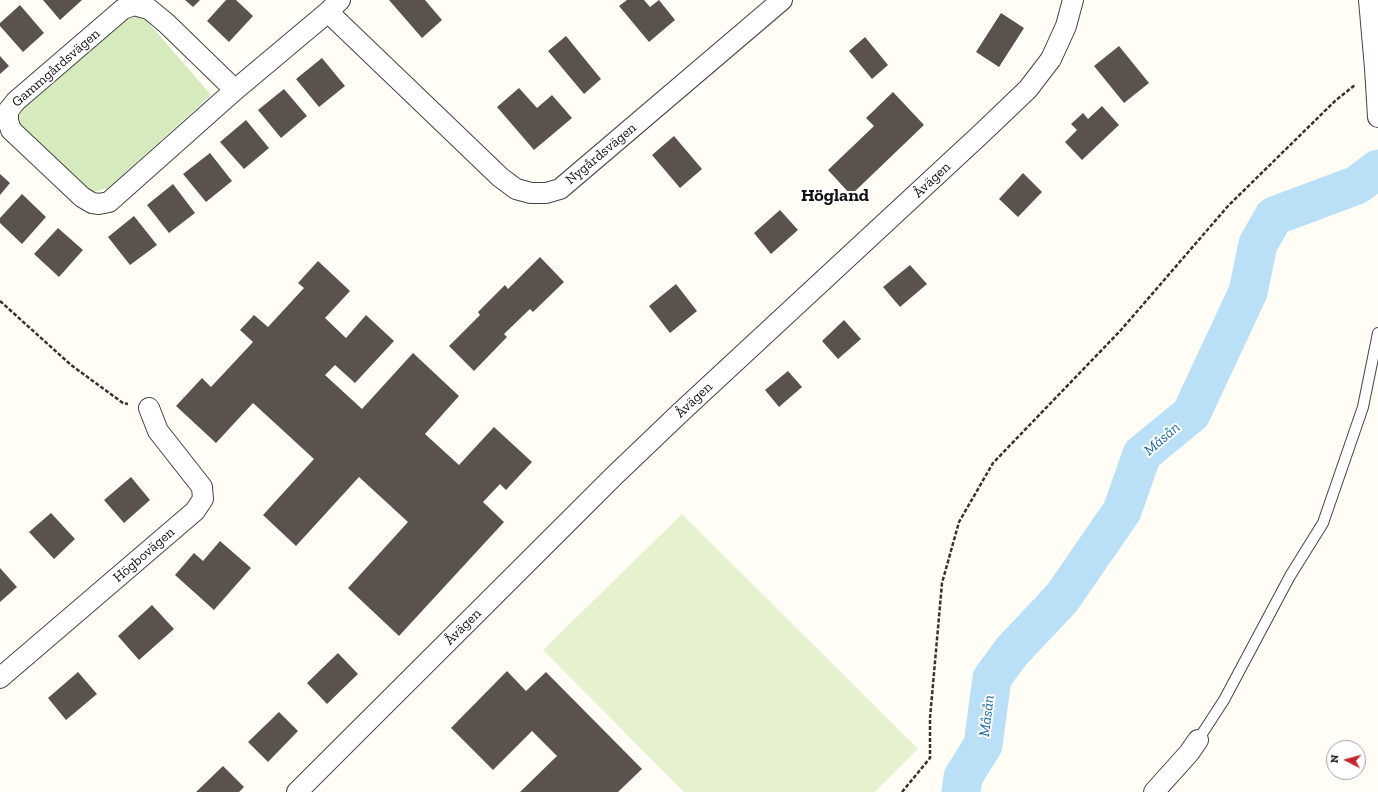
<!DOCTYPE html>
<meta charset="utf-8">
<style>
body{margin:0}
#map{position:relative;width:1378px;height:792px;overflow:hidden;background:#fffdf5;font-family:"Zilla Slab",serif}
canvas{display:block}
.north{position:absolute;left:1326px;top:740px;width:40px;height:40px;box-sizing:border-box;background:#fff;border:1px solid #a0a0a0;border-radius:50%;rotate:276deg;font-size:11px;font-weight:700;line-height:16px;text-align:center;color:#111}
.north::after{content:'';display:block;margin:auto;width:14px;height:18px;background:#c4262e;clip-path:polygon(50% 0,100% 100%,50% 72%,0 100%)}
</style>
<div id="map">
<canvas width="1378" height="792"></canvas>
<div class="north">N</div>
</div>
<script>
const ctx = document.querySelector('canvas').getContext('2d');
ctx.lineJoin = 'round';
function paint(path, color) { ctx.fillStyle = color; ctx.fill(path, 'evenodd'); }
const toPath = rows => new Path2D(rows.map(r => 'M' + r).join(''));
function trace(path, color, width, dash) { ctx.strokeStyle = color; ctx.lineWidth = width; ctx.lineCap = dash ? 'butt' : 'round'; ctx.setLineDash(dash || []); ctx.stroke(path); }
function drawText(font, color, halo, rows, align = 'center') {
  ctx.font = font + ' "Zilla Slab",serif'; ctx.lineWidth = 4; ctx.setLineDash([]); ctx.textBaseline = 'middle'; ctx.strokeStyle = halo; ctx.fillStyle = color; for (const [text, x, y, turn = 0] of rows) {
    ctx.save(); ctx.translate(x, y); ctx.rotate((+turn || 0) * Math.PI / 180); ctx.textAlign = isNaN(turn) ? turn : align; if (halo) ctx.strokeText(text, 0, 0); ctx.fillText(text, 0, 0); ctx.restore();
  }
}
paint(toPath([
 [137,17,147,21,211,95,108,188,94,192,84,186,17,130,18,117,30,100,123,19]
]), '#d5ebbd');
paint(toPath([
 [682,514,918,749,875,792,684,792,543,650]
]), '#e6f2cf');
trace(toPath([
 [961,792,963,777,983,745,992,678,1012,651,1062,598,1122,511,1142,454,1191,414,1248,292,1258,244,1274,216,1357,185,1378,169]
]), '#b9e0f7', 39);
paint(toPath([
 [43,0,82,0,60,20],
 [185,0,200,0,193,7],
 [226,0,236,0,253,16,229,42,207,21],
 [389,0,425,0,442,20,422,38],
 [627,0,644,0,650,7,659,0,675,20,649,42,619,6],
 [20,5,44,33,23,52,0,26,0,23],
 [1001,13,1024,28,999,67,976,52],
 [566,36,601,79,584,94,548,51],
 [865,37,888,65,872,79,849,51],
 [1119,46,1149,83,1124,103,1094,66],
 [0,56,9,66,0,74],
 [322,58,345,86,319,107,296,79],
 [519,88,537,108,552,95,572,118,534,150,497,107],
 [284,89,307,116,281,138,258,110],
 [893,92,924,125,851,195,828,170,874,126,866,118],
 [1102,106,1119,125,1082,160,1065,142,1077,130,1071,124,1083,113,1088,119],
 [246,120,269,148,244,169,220,142],
 [674,136,702,169,680,188,652,155],
 [210,153,232,181,206,202,183,174],
 [1023,173,1042,192,1018,217,999,199],
 [0,174,10,183,0,195],
 [173,184,195,213,169,233,147,205],
 [22,194,46,217,22,244,0,223,0,218],
 [780,210,798,230,771,254,754,233],
 [134,216,157,245,130,265,108,237],
 [58,228,83,250,59,277,34,254],
 [540,257,564,282,533,312,530,309,504,334,507,337,474,371,449,346,480,315,478,312,505,285,508,289],
 [318,261,350,291,325,318,346,338,366,315,394,341,355,383,335,365,325,375,362,409,413,353,459,396,425,434,459,465,494,427,532,462,506,490,500,484,483,502,504,522,399,636,348,588,408,522,359,477,296,546,263,515,314,459,253,403,216,443,176,406,202,378,211,387,253,342,240,330,254,315,268,327,304,288,298,283],
 [910,265,927,284,900,307,883,287],
 [676,284,697,311,670,333,649,306],
 [844,320,861,339,838,359,822,341],
 [788,371,802,387,779,407,765,390],
 [131,477,150,500,124,523,104,500],
 [51,513,75,539,54,559,29,532],
 [220,541,251,568,214,610,175,575,194,553,203,561],
 [0,568,17,587,0,602],
 [152,605,174,629,139,660,118,636],
 [338,653,358,674,327,704,307,683],
 [507,671,526,691,546,672,642,769,618,792,520,792,557,756,532,731,493,770,451,728],
 [78,672,97,694,66,720,48,698],
 [279,712,298,731,268,762,248,742],
 [223,766,244,787,239,792,196,792]
]), '#5a524d');
const service = toPath([
 [1198,740,1224,700,1290,576,1323,523,1363,407,1378,333]
]);
const minor = toPath([
 [1369,0,1375,68,1378,117],
 [328,12,500,177,516,189,531,193,546,193,560,189,782,0],
 [235,90,166,23,149,9,134,5,123,9,16,101,8,111,8,121,11,130,82,197,92,203,99,204,109,202,235,90,328,12,340,0],
 [0,678,195,511,203,499,202,487,158,431,149,408],
 [297,792,615,475,681,412,982,133,1028,89,1051,59,1066,26,1073,0],
 [1154,792,1189,753,1198,740]
]);
trace(service, '#444', 12);
trace(minor, '#444', 22);
trace(toPath([
 [0,301,71,365,123,403,128,404],
 [902,792,930,758,930,718,942,583,959,522,993,463,1121,330,1228,206,1335,101,1355,85]
]), '#333', 2.5, [4, 2]);
trace(service, '#fff', 10);
trace(minor, '#fff', 20);
drawText('14px', '#111', '#fff', [
 ["Gammgårdsvägen",56,68,-41],
 ["Nygårdsvägen",601,154,-40],
 ["Åvägen",932,180,-43],
 ["Åvägen",694,400,-43],
 ["Högbovägen",144,555,-41],
 ["Åvägen",463,627,-45]
]);
drawText('italic 15px', '#1768a6', '#fff', [
 ["Måsån",1162,439,-41],
 ["Måsån",987,716,-83]
]);
drawText('bold 18px', '#111', '#fff', [
 ["Högland",835,196]
]);
</script>
